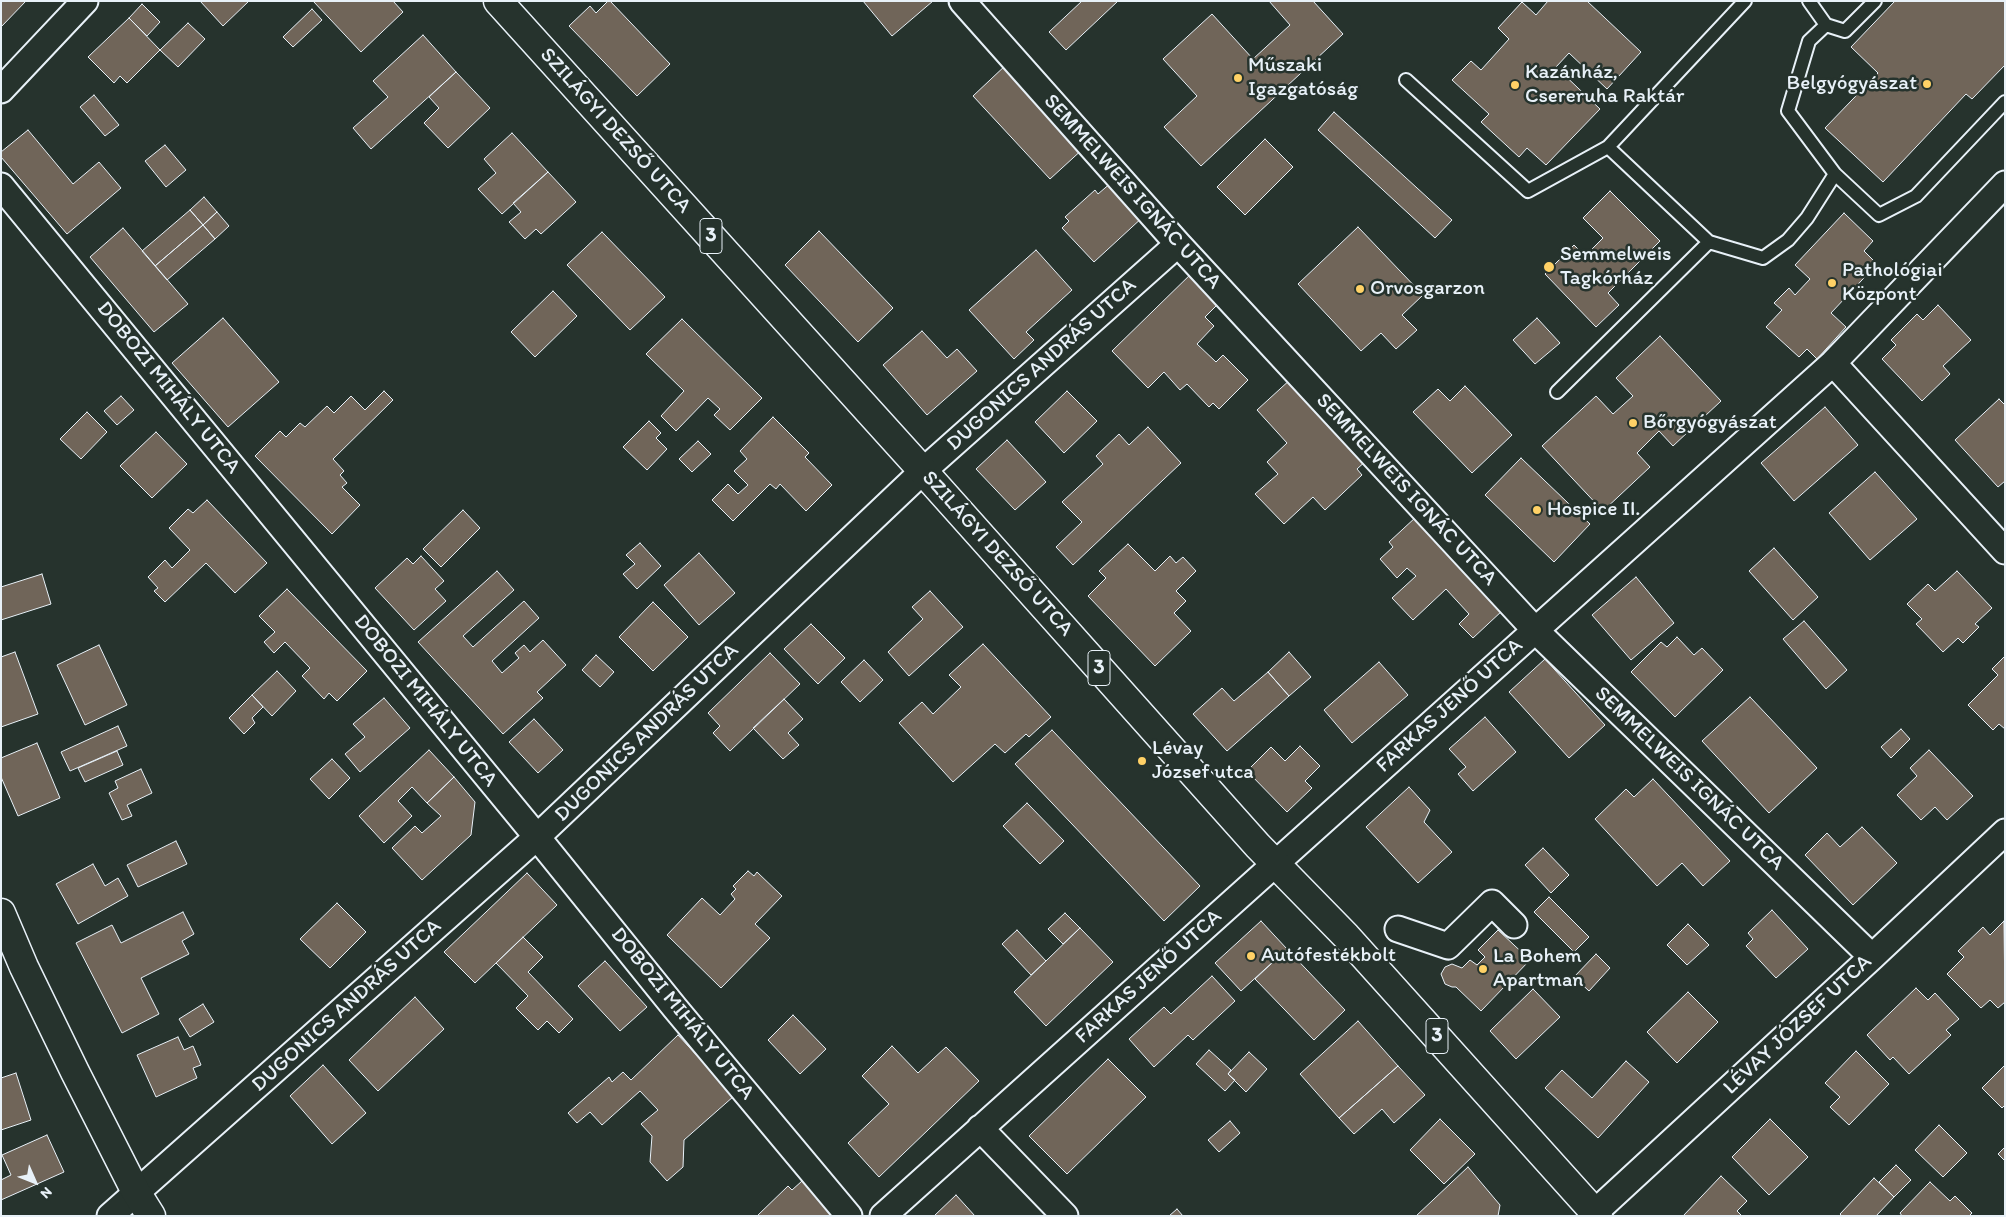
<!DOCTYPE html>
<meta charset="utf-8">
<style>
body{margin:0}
#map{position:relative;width:2006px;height:1217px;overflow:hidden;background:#26332d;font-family:Itim,sans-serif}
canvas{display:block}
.frame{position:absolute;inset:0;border:2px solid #e8f1f8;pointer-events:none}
.north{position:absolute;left:10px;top:1157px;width:50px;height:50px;-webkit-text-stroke:4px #26332d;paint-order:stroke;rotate:134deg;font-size:14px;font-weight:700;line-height:20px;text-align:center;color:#e8f1f8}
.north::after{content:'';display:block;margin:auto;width:18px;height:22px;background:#e8f1f8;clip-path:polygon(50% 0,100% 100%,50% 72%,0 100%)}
</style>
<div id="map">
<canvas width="2006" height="1217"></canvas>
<div class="frame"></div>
<div class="north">N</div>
</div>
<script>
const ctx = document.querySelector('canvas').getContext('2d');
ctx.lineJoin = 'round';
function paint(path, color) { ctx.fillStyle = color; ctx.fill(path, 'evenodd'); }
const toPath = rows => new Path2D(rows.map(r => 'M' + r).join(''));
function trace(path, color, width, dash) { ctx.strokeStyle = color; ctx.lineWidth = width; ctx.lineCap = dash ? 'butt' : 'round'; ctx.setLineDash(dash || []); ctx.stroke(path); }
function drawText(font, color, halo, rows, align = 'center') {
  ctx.font = font + ' Itim,sans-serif'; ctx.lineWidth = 5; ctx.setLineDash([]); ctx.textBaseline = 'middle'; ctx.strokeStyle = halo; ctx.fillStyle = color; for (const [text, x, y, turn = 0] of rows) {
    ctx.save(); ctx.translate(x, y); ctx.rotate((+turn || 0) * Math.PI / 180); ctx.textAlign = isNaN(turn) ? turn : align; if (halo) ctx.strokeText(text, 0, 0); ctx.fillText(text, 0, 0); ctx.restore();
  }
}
const building = toPath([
 [1,1,26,1,1,27,1,1],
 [200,1,249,1,223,26,200,1],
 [313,1,393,1,403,12,361,52,313,1],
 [608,1,610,1,670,64,637,96,569,26,590,6,596,13,608,1],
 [863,1,933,1,892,36,863,1],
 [1082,1,1118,1,1066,50,1049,32,1082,1],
 [1269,1,1313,1,1343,34,1201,166,1164,127,1197,96,1163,59,1212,14,1253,59,1290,25,1269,1],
 [1548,1,1587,1,1641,52,1607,89,1569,53,1556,67,1600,109,1546,165,1527,148,1519,157,1481,122,1489,114,1452,80,1471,61,1481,70,1509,39,1498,28,1522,2,1536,15,1548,1],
 [1895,1,2005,1,2005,65,1972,99,1966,94,1883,182,1825,128,1878,73,1851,47,1895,1],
 [142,4,160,22,147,36,129,18,142,4],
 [312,9,322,20,293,47,283,37,312,9],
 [129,18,160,50,127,83,120,76,114,83,88,57,129,18],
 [188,23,205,39,178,67,160,50,188,23],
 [423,35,456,72,371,149,353,128,388,97,373,81,423,35],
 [1007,64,1085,147,1050,179,973,96,1007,64],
 [456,72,490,108,448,148,424,123,439,108,429,97,456,72],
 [94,95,119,125,105,136,80,107,94,95],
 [1334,112,1452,220,1435,238,1318,130,1334,112],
 [28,130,73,184,99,162,121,188,67,234,1,157,1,152,28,130],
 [512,133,548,172,502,214,478,189,496,173,484,159,512,133],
 [1265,139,1293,167,1245,215,1217,187,1265,139],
 [165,145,186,170,166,187,145,161,165,145],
 [548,172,576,202,541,234,536,229,525,239,509,222,521,212,513,203,548,172],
 [1112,182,1144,216,1094,262,1062,228,1069,221,1065,217,1095,190,1098,194,1112,182],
 [1610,191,1660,241,1608,293,1619,305,1596,327,1545,274,1574,245,1585,256,1603,238,1583,218,1610,191],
 [204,197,217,212,203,225,190,210,204,197],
 [190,210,203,225,155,266,142,251,190,210],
 [217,212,229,226,215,239,203,225,217,212],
 [1844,213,1873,241,1864,251,1877,264,1831,313,1846,327,1817,359,1807,349,1799,357,1766,327,1782,310,1774,303,1789,288,1795,295,1810,279,1795,265,1844,213],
 [203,225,215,239,167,280,155,266,203,225],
 [1358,227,1423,295,1402,315,1417,330,1396,349,1381,333,1361,351,1298,284,1358,227],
 [123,228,188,304,154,332,90,257,123,228],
 [819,231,893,308,858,342,785,265,819,231],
 [602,232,665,297,630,330,567,265,602,232],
 [1036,250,1072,290,1026,332,1034,340,1014,359,969,310,1036,250],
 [1195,270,1223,299,1205,317,1214,326,1197,344,1216,362,1223,355,1248,380,1219,409,1213,403,1209,407,1187,384,1180,390,1164,372,1148,388,1112,351,1195,270],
 [553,291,577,316,535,357,511,332,553,291],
 [1938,305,1971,340,1943,366,1950,374,1922,401,1882,359,1896,345,1891,340,1917,314,1923,320,1938,305],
 [223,318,279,382,228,427,172,363,223,318],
 [1537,318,1560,343,1535,364,1513,340,1537,318],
 [682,319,762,398,730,430,714,415,720,409,708,398,676,431,661,416,684,391,646,354,682,319],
 [922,331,947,358,957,349,977,371,927,415,883,365,922,331],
 [1660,336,1721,401,1673,446,1659,431,1637,453,1650,467,1603,511,1542,446,1596,396,1613,414,1633,396,1616,378,1660,336],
 [1292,378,1368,459,1357,469,1362,475,1325,510,1313,497,1284,524,1255,494,1278,474,1267,462,1287,443,1257,410,1292,378],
 [1465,386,1512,435,1472,473,1413,412,1438,389,1450,401,1465,386],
 [384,391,393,400,333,459,344,471,340,475,347,483,342,487,360,505,332,534,255,456,280,431,286,437,300,423,305,427,327,406,334,413,351,396,365,410,384,391],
 [1067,391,1097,421,1064,453,1035,422,1067,391],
 [121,396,134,410,117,425,104,411,121,396],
 [1999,399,2005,405,2005,481,1998,487,1955,440,1999,399],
 [1825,407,1858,445,1794,501,1761,463,1825,407],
 [87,412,107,432,81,459,60,439,87,412],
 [773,417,809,453,805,457,832,485,806,511,780,484,776,489,770,484,733,521,712,500,728,484,738,494,748,485,734,471,747,459,740,451,773,417],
 [649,421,661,433,656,438,667,449,647,470,623,447,649,421],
 [1148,427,1181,463,1073,565,1056,547,1082,522,1062,502,1103,464,1096,456,1119,434,1129,445,1148,427],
 [156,432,187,464,152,498,120,466,156,432],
 [1007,440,1046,482,1015,510,976,469,1007,440],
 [698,441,711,454,692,472,679,459,698,441],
 [1521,458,1590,524,1554,562,1485,495,1521,458],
 [1875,472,1917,519,1870,560,1829,513,1875,472],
 [207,500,267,563,235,593,206,563,165,602,154,591,158,588,148,577,165,560,172,568,190,550,169,528,188,509,193,513,207,500],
 [463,510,480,528,441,567,423,549,463,510],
 [1416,517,1503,610,1473,638,1459,624,1469,614,1446,589,1413,620,1392,598,1416,576,1407,568,1397,578,1380,559,1393,547,1389,542,1416,517],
 [640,543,661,566,637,589,623,574,635,564,626,555,640,543],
 [1128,544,1155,571,1170,556,1176,563,1183,557,1196,571,1176,591,1186,601,1174,613,1191,631,1155,666,1088,596,1106,578,1099,571,1128,544],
 [1774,548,1818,597,1793,620,1749,571,1774,548],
 [699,553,735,593,699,625,664,585,699,553],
 [421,556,444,581,435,589,446,601,414,630,375,588,407,558,413,564,421,556],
 [497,571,514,590,463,636,473,647,524,601,539,618,492,661,502,673,519,658,515,653,524,645,530,652,543,640,566,665,537,692,543,698,503,734,418,642,497,571],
 [1957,571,1992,608,1975,624,1979,627,1963,643,1958,638,1943,652,1916,624,1922,619,1907,604,1928,584,1935,591,1957,571],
 [42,574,51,604,1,620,1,587,42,574],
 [1636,577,1674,623,1631,660,1592,615,1636,577],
 [287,589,367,671,337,701,329,693,324,699,302,676,310,668,285,642,274,653,264,642,275,632,259,616,287,589],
 [930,591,963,627,909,676,888,652,923,619,912,607,930,591],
 [653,602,688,637,653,671,619,637,653,602],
 [1804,621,1847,670,1826,689,1783,639,1804,621],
 [811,624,845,658,818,684,784,649,811,624],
 [1677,637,1694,655,1702,648,1723,670,1675,717,1631,672,1661,642,1667,647,1677,637],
 [983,644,1051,717,1029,737,1026,734,1005,753,995,744,953,782,899,723,922,702,933,714,961,687,949,675,983,644],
 [99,645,127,705,85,725,57,665,99,645],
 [15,652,38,714,1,727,1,657,15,652],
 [1289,652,1311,677,1289,696,1268,672,1289,652],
 [770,653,800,684,730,751,713,733,720,726,708,713,770,653],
 [596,655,614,672,600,687,582,670,596,655],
 [2005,656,2005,729,1999,724,1993,730,1968,705,1998,675,1992,669,2005,656],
 [1545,659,1605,725,1569,758,1509,692,1545,659],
 [864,660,883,680,860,702,841,682,864,660],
 [1379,662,1408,695,1352,743,1324,710,1379,662],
 [277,671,296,691,272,716,252,695,277,671],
 [1268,672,1289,696,1227,751,1193,714,1222,688,1234,701,1268,672],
 [252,695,263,707,252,718,255,723,244,734,229,718,252,695],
 [1750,697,1817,768,1769,813,1702,741,1750,697],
 [384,698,410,728,360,772,345,754,365,737,353,724,384,698],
 [784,699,803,719,788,733,799,745,783,759,753,728,784,699],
 [1485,717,1516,752,1473,791,1458,774,1466,767,1449,749,1485,717],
 [534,719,563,750,538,773,509,742,534,719],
 [118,726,127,746,70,771,61,752,118,726],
 [1901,729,1910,739,1891,758,1881,747,1901,729],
 [1052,730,1200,886,1164,921,1015,764,1052,730],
 [37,743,60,798,18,816,1,777,1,758,37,743],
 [1300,746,1320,766,1305,781,1312,788,1287,812,1247,771,1271,747,1285,761,1300,746],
 [429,750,454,777,427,803,412,787,398,801,412,816,384,843,359,816,429,750],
 [1929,750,1973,796,1947,820,1935,807,1921,820,1897,795,1917,776,1910,768,1929,750],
 [117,751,123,765,85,782,78,768,117,751],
 [332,759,350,778,329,799,310,779,332,759],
 [141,769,152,793,127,805,132,816,122,820,109,793,118,788,115,781,141,769],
 [454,777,475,802,471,835,422,880,392,848,415,826,422,833,441,816,427,803,454,777],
 [1653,779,1730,861,1703,886,1682,863,1657,886,1595,819,1626,789,1634,797,1653,779],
 [1409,787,1430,810,1424,822,1452,852,1418,883,1366,827,1409,787],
 [1027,803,1064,841,1040,864,1003,826,1027,803],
 [1862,827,1897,863,1853,905,1805,855,1827,833,1840,847,1862,827],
 [176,841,187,864,138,887,127,865,176,841],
 [1543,848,1569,875,1551,893,1525,865,1543,848],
 [93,864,105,886,118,878,128,896,78,924,56,884,93,864],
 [748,871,754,876,757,872,782,896,755,924,770,938,721,988,667,935,702,898,720,915,735,899,731,894,736,889,733,886,748,871],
 [527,873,557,905,475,983,444,952,527,873],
 [1549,897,1589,937,1574,952,1534,912,1549,897],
 [337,903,366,932,330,968,300,939,337,903],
 [1772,910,1808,949,1776,978,1746,946,1753,939,1748,933,1772,910],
 [183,912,194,934,182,941,189,954,141,978,159,1014,122,1033,76,943,112,925,121,943,183,912],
 [1065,913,1080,928,1063,944,1048,929,1065,913],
 [1261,921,1287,949,1241,991,1215,963,1261,921],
 [2004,921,2005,1002,1998,1008,1990,1000,1981,1008,1947,974,1964,957,1958,951,1983,927,1990,935,2004,921],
 [1688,924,1709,945,1687,965,1667,945,1688,924],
 [1080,928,1113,962,1046,1026,1014,992,1080,928],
 [1017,930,1046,961,1031,975,1002,944,1017,930],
 [1498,930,1530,960,1481,1011,1456,987,1452,987,1445,984,1441,974,1445,967,1452,964,1462,968,1470,960,1477,965,1485,957,1478,950,1498,930],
 [523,937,543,957,528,972,573,1019,559,1033,547,1021,538,1030,516,1008,528,996,496,963,523,937],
 [1287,949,1345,1010,1314,1040,1255,979,1287,949],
 [1596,954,1610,968,1589,991,1574,977,1596,954],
 [605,961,647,1007,620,1031,578,986,605,961],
 [1212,976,1235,1001,1193,1040,1188,1035,1154,1067,1129,1039,1164,1007,1171,1014,1212,976],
 [1916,988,1928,1000,1935,993,1959,1019,1946,1030,1951,1035,1909,1074,1893,1057,1890,1060,1867,1035,1916,988],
 [1533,989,1560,1017,1516,1059,1490,1031,1533,989],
 [1688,992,1718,1022,1677,1063,1647,1032,1688,992],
 [415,997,444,1029,378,1091,349,1060,415,997],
 [203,1004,214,1022,190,1037,179,1019,203,1004],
 [793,1015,826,1049,800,1074,768,1040,793,1015],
 [1358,1021,1398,1066,1339,1118,1300,1074,1358,1021],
 [678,1035,734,1096,684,1140,683,1167,667,1181,650,1162,652,1136,641,1124,658,1110,640,1091,602,1125,590,1112,577,1123,568,1113,609,1077,612,1082,623,1072,631,1080,678,1035],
 [178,1037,184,1050,193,1046,201,1065,193,1068,197,1078,156,1097,137,1055,178,1037],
 [892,1046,918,1073,946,1047,979,1081,879,1177,848,1143,889,1104,862,1076,892,1046],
 [1209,1050,1231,1070,1228,1074,1235,1080,1225,1091,1196,1064,1209,1050],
 [1856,1051,1889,1084,1849,1125,1830,1107,1840,1097,1825,1083,1856,1051],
 [1249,1052,1267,1069,1246,1092,1228,1074,1249,1052],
 [1108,1059,1146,1097,1067,1174,1029,1136,1108,1059],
 [1626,1061,1649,1082,1598,1138,1545,1088,1562,1070,1592,1098,1626,1061],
 [323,1065,366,1113,332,1144,290,1096,323,1065],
 [2005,1065,2005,1105,2002,1108,1982,1088,2005,1065],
 [1398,1066,1425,1095,1394,1123,1382,1109,1354,1134,1339,1118,1398,1066],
 [16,1073,31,1120,1,1130,1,1078,16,1073],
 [1440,1119,1475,1154,1444,1184,1410,1150,1440,1119],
 [1770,1119,1808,1157,1769,1195,1732,1157,1770,1119],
 [1230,1121,1240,1133,1219,1152,1208,1140,1230,1121],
 [1939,1125,1967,1153,1943,1177,1915,1150,1939,1125],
 [47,1135,64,1172,1,1200,1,1180,11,1175,2,1155,47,1135],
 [2005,1147,2005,1161,1998,1154,2005,1147],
 [1896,1165,1911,1180,1894,1197,1879,1182,1896,1165],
 [1468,1167,1500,1205,1498,1216,1416,1216,1468,1167],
 [1721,1176,1747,1201,1737,1211,1742,1216,1683,1216,1721,1176],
 [1874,1178,1894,1197,1876,1216,1842,1216,1840,1214,1874,1178],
 [802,1181,832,1212,828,1216,757,1216,788,1186,792,1190,802,1181],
 [1930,1182,1950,1201,1955,1196,1972,1213,1969,1216,1902,1216,1900,1213,1930,1182],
 [956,1195,975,1216,934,1216,956,1195],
 [1177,1209,1183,1216,1169,1216,1177,1209]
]);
paint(building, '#706559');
trace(building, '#e8f1f8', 1);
const lane = toPath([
 [1809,1,1826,25,1845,31,1875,1],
 [1406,80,1528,191,1608,147,1745,1],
 [1835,174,1879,215,1916,196,2005,102],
 [1709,242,1763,258,1788,240,1807,218,1835,174,1788,111,1809,41,1826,25],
 [1557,392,1709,242,1608,147]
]);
const street = toPath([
 [962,1,1178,244,1536,631,1872,957],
 [1,90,85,1],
 [1,186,537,837,675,1008,849,1216],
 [1833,363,2005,551],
 [1398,929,1448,946,1492,903,1514,925],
 [980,1128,1065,1216],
 [110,1216,537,837,923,471,1178,244],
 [883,1216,1833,363,2005,184],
 [1591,1216,1872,957,2005,832]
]);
const secondary = toPath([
 [1,913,24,967,75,1072,136,1192,151,1216]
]);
const primary = toPath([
 [498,1,923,471,1258,846,1346,936,1598,1216]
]);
trace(lane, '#e8f1f8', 16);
trace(street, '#e8f1f8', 29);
trace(secondary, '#e8f1f8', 31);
trace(primary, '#e8f1f8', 31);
trace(lane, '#26332d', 12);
trace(street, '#26332d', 25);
trace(secondary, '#26332d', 28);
trace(primary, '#26332d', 28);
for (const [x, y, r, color] of [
 [1238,78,5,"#ffd166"],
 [1927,84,5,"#ffd166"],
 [1515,85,5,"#ffd166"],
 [1549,267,6,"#ffd166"],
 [1832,283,5,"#ffd166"],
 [1360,289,5,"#ffd166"],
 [1633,423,5,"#ffd166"],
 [1537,510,5,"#ffd166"],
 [1142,761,5,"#ffd166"],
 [1251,956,5,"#ffd166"],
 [1483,969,5,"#ffd166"]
]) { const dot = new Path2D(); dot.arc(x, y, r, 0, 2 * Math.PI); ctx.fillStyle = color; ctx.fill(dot); trace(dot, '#26332d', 2); }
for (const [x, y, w] of [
 [711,236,22],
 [1099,668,22],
 [1437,1036,22]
]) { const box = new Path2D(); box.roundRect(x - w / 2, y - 17.5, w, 35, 4); ctx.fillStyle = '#26332d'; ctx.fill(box); trace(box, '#e8f1f8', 1); }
drawText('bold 20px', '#e8f1f8', null, [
 ["3",711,236],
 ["3",1099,668],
 ["3",1437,1036]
]);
drawText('21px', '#e8f1f8', '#26332d', [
 ["Műszaki",1248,66],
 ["Igazgatóság",1248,90],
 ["Kazánház,",1525,73],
 ["Csereruha Raktár",1525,97],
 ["Belgyógyászat",1917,84,"right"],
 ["Semmelweis",1560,255],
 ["Tagkórház",1560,279],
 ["Pathológiai",1842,271],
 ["Központ",1842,295],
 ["Orvosgarzon",1370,289],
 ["Bőrgyógyászat",1643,423],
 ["Hospice II.",1547,510],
 ["Lévay",1152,749],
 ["József utca",1152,773],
 ["Autófestékbolt",1261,956],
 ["La Bohem",1493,957],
 ["Apartman",1493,981]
], 'left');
drawText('21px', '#e8f1f8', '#26332d', [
 ["SZILÁGYI DEZSŐ UTCA",615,131,48],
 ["SEMMELWEIS IGNÁC UTCA",1132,192,48],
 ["DUGONICS ANDRÁS UTCA",1042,365,-42],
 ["DOBOZI MIHÁLY UTCA",168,388,51],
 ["SEMMELWEIS IGNÁC UTCA",1406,490,47],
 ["SZILÁGYI DEZSŐ UTCA",997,554,48],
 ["DOBOZI MIHÁLY UTCA",425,701,51],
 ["FARKAS JENŐ UTCA",1450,706,-42],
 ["DUGONICS ANDRÁS UTCA",647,733,-44],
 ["SEMMELWEIS IGNÁC UTCA",1689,779,44],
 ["FARKAS JENŐ UTCA",1149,977,-42],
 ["DUGONICS ANDRÁS UTCA",347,1006,-42],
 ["DOBOZI MIHÁLY UTCA",682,1014,51],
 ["LÉVAY JÓZSEF UTCA",1798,1025,-43]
]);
</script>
